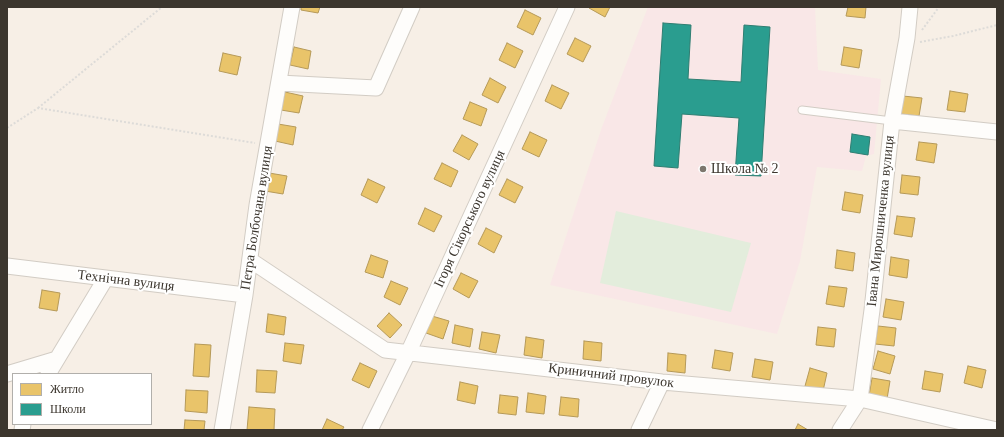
<!DOCTYPE html>
<meta charset="utf-8">
<style>
body{margin:0}
#map{position:relative;width:1004px;height:437px;overflow:hidden;background:#f7efe6;font-family:Georgia,serif}
canvas{display:block}
.frame{position:absolute;inset:0;border:8px solid #3c362e;pointer-events:none}
.legend{position:absolute;left:12px;top:373px;width:140px;height:52px;box-sizing:border-box;background:#fff;border:1px solid #b1afab;margin:0;padding:5px 7px;list-style:none;font-size:12px;color:#3c362e}
.legend li{display:flex;align-items:center;gap:8px;height:20px}
.legend b{width:20px;border:1px solid #b1afab}
</style>
<div id="map">
<canvas width="1004" height="437"></canvas>
<div class="frame"></div>
<ul class="legend">
<li><b style="height:11px;background:#e9c46a"></b>Житло</li>
<li><b style="height:11px;background:#2a9d8f"></b>Школи</li>
</ul>
</div>
<script>
const ctx = document.querySelector('canvas').getContext('2d');
ctx.lineJoin = 'round';
function paint(path, color) { ctx.fillStyle = color; ctx.fill(path, 'evenodd'); }
const toPath = rows => new Path2D(rows.map(r => 'M' + r).join(''));
function trace(path, color, width, dash) { ctx.strokeStyle = color; ctx.lineWidth = width; ctx.lineCap = dash ? 'butt' : 'round'; ctx.setLineDash(dash || []); ctx.stroke(path); }
function drawText(font, color, halo, rows, align = 'center') {
  ctx.font = font + ' Georgia,serif'; ctx.lineWidth = 4; ctx.setLineDash([]); ctx.textBaseline = 'middle'; ctx.strokeStyle = halo; ctx.fillStyle = color; for (const [text, x, y, turn = 0] of rows) {
    ctx.save(); ctx.translate(x, y); ctx.rotate((+turn || 0) * Math.PI / 180); ctx.textAlign = isNaN(turn) ? turn : align; if (halo) ctx.strokeText(text, 0, 0); ctx.fillText(text, 0, 0); ctx.restore();
  }
}
paint(toPath([
 [648,7,815,7,818,70,881,79,874,154,866,156,862,171,817,167,800,261,777,334,550,285,602,127]
]), '#f9e7e7');
paint(toPath([
 [616,211,751,243,731,312,600,283]
]), '#e3eddc');
const homes = toPath([
 [301,7,320,7,318,13,301,10,301,7],
 [589,7,610,7,605,17,589,8,589,7],
 [848,7,866,7,865,18,846,16,848,7],
 [525,10,541,18,533,35,517,27,525,10],
 [575,38,591,46,583,62,567,54,575,38],
 [507,43,523,51,515,68,499,60,507,43],
 [294,47,311,51,308,69,290,65,294,47],
 [844,47,862,50,859,68,841,65,844,47],
 [223,53,241,57,237,75,219,71,223,53],
 [490,78,506,87,498,103,482,95,490,78],
 [552,85,569,93,561,109,545,101,552,85],
 [950,91,968,94,965,112,947,110,950,91],
 [285,92,303,96,299,113,281,110,285,92],
 [903,96,922,98,919,116,901,114,903,96],
 [470,102,487,109,481,126,463,119,470,102],
 [278,124,296,127,293,145,275,141,278,124],
 [530,132,547,140,539,157,522,149,530,132],
 [462,135,478,144,469,160,453,151,462,135],
 [919,142,937,144,934,163,916,160,919,142],
 [442,163,458,171,451,187,434,179,442,163],
 [269,173,287,176,283,194,265,191,269,173],
 [902,175,920,177,918,195,900,193,902,175],
 [368,179,385,187,377,203,361,195,368,179],
 [507,179,523,187,515,203,499,195,507,179],
 [845,192,863,195,860,213,842,210,845,192],
 [425,208,442,216,434,232,418,224,425,208],
 [897,216,915,218,912,237,894,234,897,216],
 [486,228,502,236,494,253,478,244,486,228],
 [837,250,855,253,853,271,835,268,837,250],
 [371,255,388,261,383,278,365,272,371,255],
 [891,257,909,260,907,278,889,275,891,257],
 [461,273,478,281,469,298,453,289,461,273],
 [391,281,408,288,400,305,384,297,391,281],
 [829,286,847,288,844,307,826,304,829,286],
 [42,290,60,293,57,311,39,308,42,290],
 [886,299,904,302,901,320,883,317,886,299],
 [389,313,402,325,390,338,377,326,389,313],
 [268,314,286,317,284,335,266,332,268,314],
 [432,316,449,321,443,339,426,333,432,316],
 [455,325,473,329,470,347,452,343,455,325],
 [878,326,896,328,894,346,875,344,878,326],
 [818,327,836,329,834,347,816,345,818,327],
 [482,332,500,335,496,353,479,349,482,332],
 [526,337,544,340,542,358,524,355,526,337],
 [584,341,602,343,601,361,583,359,584,341],
 [285,343,304,345,301,364,283,361,285,343],
 [195,344,211,345,209,377,193,376,195,344],
 [715,350,733,353,730,371,712,368,715,350],
 [878,351,895,356,890,374,873,369,878,351],
 [668,353,686,355,685,373,667,371,668,353],
 [755,359,773,362,770,380,752,377,755,359],
 [360,363,377,371,369,388,352,380,360,363],
 [968,366,986,370,982,388,964,383,968,366],
 [810,368,827,373,823,391,805,386,810,368],
 [257,370,277,371,275,393,256,392,257,370],
 [925,371,943,374,940,392,922,389,925,371],
 [872,378,890,381,887,399,869,396,872,378],
 [460,382,478,386,475,404,457,400,460,382],
 [186,390,208,391,207,413,185,411,186,390],
 [528,393,546,396,544,414,526,412,528,393],
 [500,395,518,397,516,415,498,413,500,395],
 [561,397,579,399,578,417,559,415,561,397],
 [249,407,275,409,274,430,247,430,249,407],
 [327,419,344,427,342,430,322,430,327,419],
 [185,420,205,421,204,430,184,430,185,420],
 [798,424,808,430,795,430,798,424]
]);
paint(homes, '#e9c46a');
trace(homes, '#b59958', 1);
const schools = toPath([
 [663,23,691,25,688,79,741,82,744,25,770,27,761,176,735,175,739,118,682,114,678,168,654,166,663,23],
 [852,134,870,137,868,155,850,152,852,134]
]);
paint(schools, '#2a9d8f');
trace(schools, '#2f7e72', 1);
const service = toPath([
 [802,110,892,121]
]);
const minor = toPath([
 [279,83,376,88,412,7],
 [892,121,997,132],
 [250,260,385,350,662,382,860,399,997,430],
 [7,266,245,295],
 [7,374,57,359],
 [48,374,106,278],
 [22,430,23,424],
 [222,430,245,295,257,205,292,7],
 [370,430,409,351,567,7],
 [639,430,662,382],
 [840,430,860,399,872,310,892,121,907,38,910,7]
]);
trace(service, '#d2ccc4', 9);
trace(minor, '#d2ccc4', 17);
trace(toPath([
 [922,30,939,7],
 [920,42,953,36,997,25],
 [38,108,162,7],
 [7,128,38,108,255,143]
]), '#dddbd8', 2, [2, 2]);
trace(service, '#fefdfb', 7);
trace(minor, '#fefdfb', 15);
for (const [x, y, r, color] of [
 [703,169,4,"#7d776e"]
]) { const dot = new Path2D(); dot.arc(x, y, r, 0, 2 * Math.PI); ctx.fillStyle = color; ctx.fill(dot); trace(dot, '#fff', 1.5); }
drawText('14px', '#3c362e', '#fff', [
 ["Школа № 2",711,169]
], 'left');
drawText('14px', '#3c362e', '#fff', [
 ["Петра Болбочана вулиця",257,218,-81],
 ["Ігоря Сікорського вулиця",470,219,-65],
 ["Івана Мирошниченка вулиця",881,221,-84],
 ["Технічна вулиця",126,281,7],
 ["Криничний провулок",611,376,7]
]);
</script>
